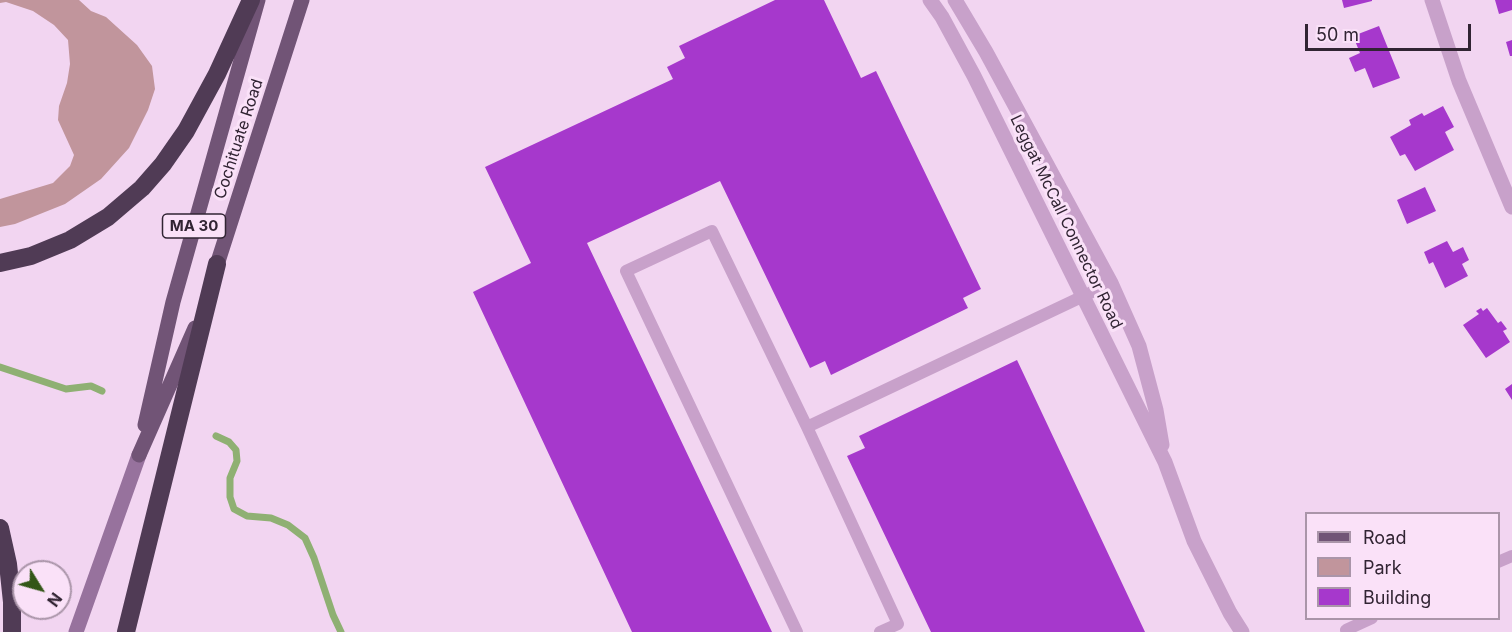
<!DOCTYPE html>
<style>
body{margin:0}
#map{position:relative;width:1512px;height:632px;overflow:hidden;background:#f2d5f1;font-family:Inter,sans-serif}
canvas{display:block}
.legend{position:absolute;left:1305px;top:512px;width:195px;height:108px;box-sizing:border-box;background:#fae1f8;border:2px solid #aa95a9;margin:0;padding:8px 10px;list-style:none;font-size:18px;color:#312433}
.legend li{display:flex;align-items:center;gap:12px;height:30px}
.legend b{width:30px;border:2px solid #aa95a9}
.north{position:absolute;left:12px;top:560px;width:60px;height:60px;box-sizing:border-box;background:#fae1f8;border:2px solid #aa95a9;border-radius:50%;rotate:127deg;font-size:16px;font-weight:700;line-height:24px;text-align:center;color:#312433}
.north::after{content:'';display:block;margin:auto;width:21px;height:27px;background:#335618;clip-path:polygon(50% 0,100% 100%,50% 72%,0 100%)}
.scale{position:absolute;left:1305px;top:24px;width:166px;height:27px;box-sizing:border-box;border:3px solid #312433;border-top:0;padding-left:8px;font-size:18px;line-height:21px;white-space:nowrap;color:#312433;-webkit-text-stroke:4px #fae1f8;paint-order:stroke}
</style>
<div id="map">
<canvas width="1512" height="632"></canvas>
<ul class="legend">
<li><b style="height:8px;background:#715476"></b>Road</li>
<li><b style="height:16px;background:#c1959c"></b>Park</li>
<li><b style="height:16px;background:#a638cc"></b>Building</li>
</ul>
<div class="north">N</div>
<div class="scale">50 m</div>
</div>
<script>
const ctx = document.querySelector('canvas').getContext('2d');
ctx.lineJoin = 'round';
function paint(path, color) { ctx.fillStyle = color; ctx.fill(path, 'evenodd'); }
const toPath = rows => new Path2D(rows.map(r => 'M' + r).join(''));
function trace(path, color, width, dash) { ctx.strokeStyle = color; ctx.lineWidth = width; ctx.lineCap = dash ? 'butt' : 'round'; ctx.setLineDash(dash || []); ctx.stroke(path); }
function drawText(font, color, halo, rows, align = 'center') {
  ctx.font = font + ' Inter,sans-serif'; ctx.lineWidth = 6; ctx.setLineDash([]); ctx.textBaseline = 'middle'; ctx.strokeStyle = halo; ctx.fillStyle = color; for (const [text, x, y, turn = 0] of rows) {
    ctx.save(); ctx.translate(x, y); ctx.rotate((+turn || 0) * Math.PI / 180); ctx.textAlign = isNaN(turn) ? turn : align; if (halo) ctx.strokeText(text, 0, 0); ctx.fillText(text, 0, 0); ctx.restore();
  }
}
paint(toPath([
 [0,0,79,0,91,11,106,17,137,45,152,66,155,89,148,110,129,148,101,179,65,204,15,224,0,227,0,199,53,183,70,166,74,155,58,120,59,106,67,83,70,64,68,40,54,25,33,11,6,2,0,3]
]), '#c1959c');
trace(toPath([
 [0,367,66,389,91,386,102,391],
 [216,436,229,442,236,450,237,461,230,478,230,497,234,509,247,516,271,518,288,525,305,538,314,558,333,615,341,632]
]), '#8fb073', 7);
paint(toPath([
 [775,0,824,0,861,78,876,71,981,289,963,298,968,308,831,375,825,361,810,368,720,181,587,243,772,632,632,632,473,292,531,263,485,167,673,79,667,67,685,58,679,46],
 [1342,0,1372,0,1372,1,1344,8],
 [1495,0,1512,0,1512,10,1499,14],
 [1379,26,1400,78,1373,88,1365,68,1355,72,1349,58,1360,53,1353,36],
 [1512,40,1512,56,1510,56,1506,42],
 [1443,106,1454,127,1445,132,1454,150,1415,171,1405,154,1400,156,1390,137,1411,125,1409,120,1422,113,1424,116],
 [1425,187,1436,211,1407,224,1397,200],
 [1447,241,1453,252,1463,247,1469,260,1462,264,1468,276,1445,288,1433,262,1429,264,1424,252],
 [1481,308,1483,311,1487,308,1498,323,1501,321,1507,329,1503,331,1510,342,1486,358,1463,325,1479,314,1476,311],
 [1017,360,1145,632,931,632,847,456,865,448,859,436],
 [1512,384,1512,400,1505,389]
]), '#a638cc');
trace(toPath([
 [807,427,1111,283],
 [1498,562,1512,556],
 [797,632,626,271,712,231,807,427,898,624,880,632],
 [1347,632,1346,630,1372,618]
]), '#c8a1ca', 12);
trace(toPath([
 [1432,0,1459,81,1512,207]
]), '#c8a1ca', 15);
trace(toPath([
 [930,0,942,17,974,76,1165,462,1194,541,1230,613,1242,632],
 [955,0,986,52,1111,283,1139,346,1156,410,1162,445]
]), '#c8a1ca', 15);
trace(toPath([
 [76,632,139,455]
]), '#97729d', 15);
trace(toPath([
 [214,274,302,0],
 [145,425,173,302,258,0],
 [139,455,195,328]
]), '#715476', 15);
trace(toPath([
 [0,263,31,256,70,240,108,217,142,188,163,164,186,131,217,74,251,0],
 [0,528,8,564,12,602,12,632],
 [126,632,217,264]
]), '#503b55', 18);
for (const [x, y, w] of [
 [194,226,63]
]) { const box = new Path2D(); box.roundRect(x - w / 2, y - 12, w, 24, 4.5); ctx.fillStyle = '#fae1f8'; ctx.fill(box); trace(box, '#312433', 1.5); }
drawText('bold 15px', '#312433', null, [
 ["MA 30",194,226]
]);
drawText('16px', '#312433', '#fae1f8', [
 ["Cochituate Road",239,139,-72],
 ["Leggat McCall Connector Road",1066,222,64]
]);
</script>
